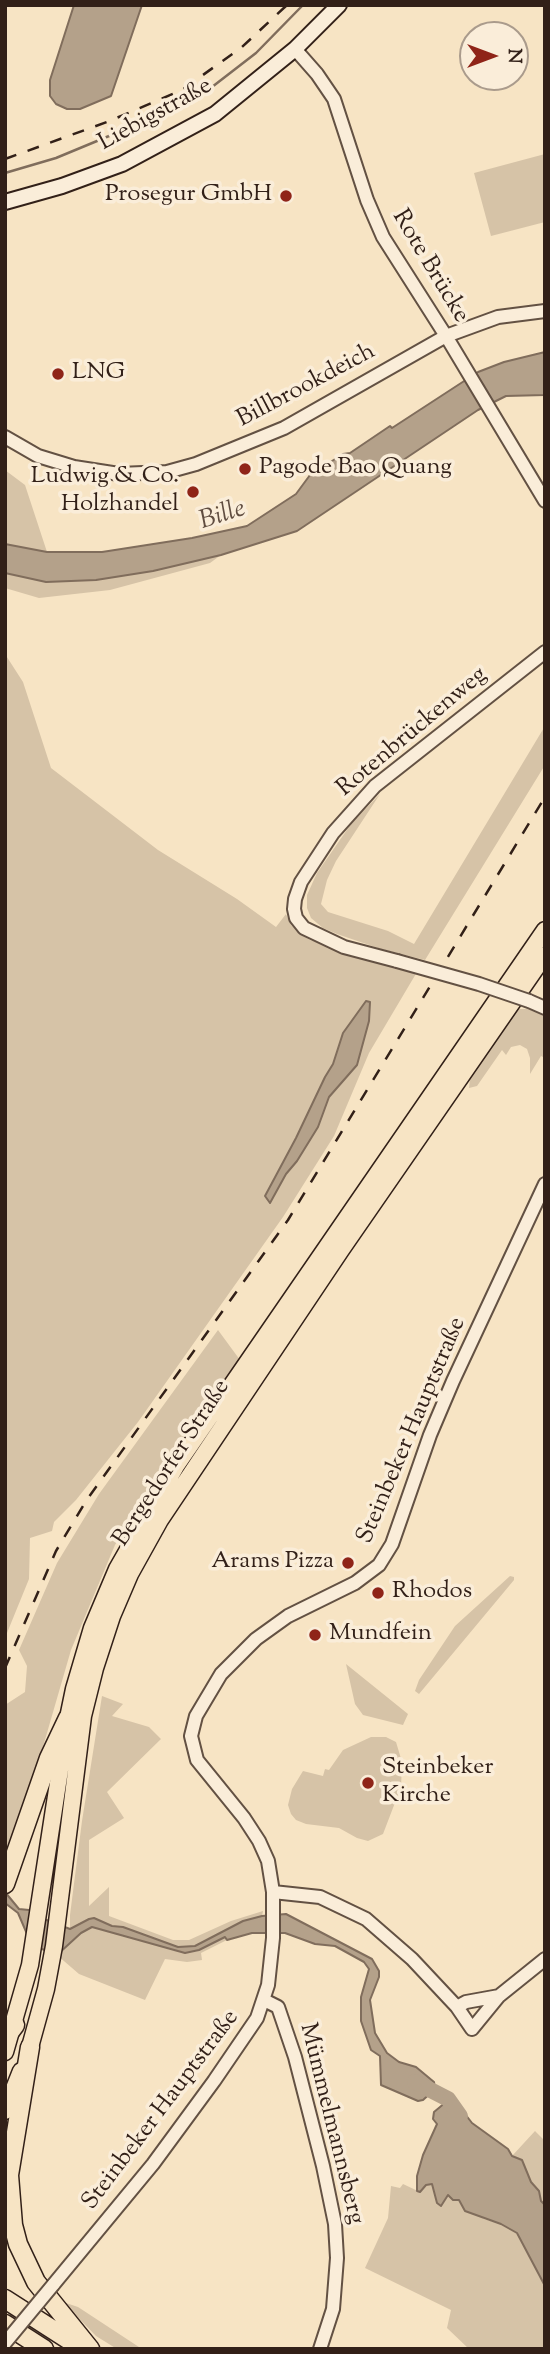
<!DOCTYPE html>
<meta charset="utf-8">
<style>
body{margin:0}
#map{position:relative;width:550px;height:2354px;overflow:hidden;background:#f7e4c4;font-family:"Sorts Mill Goudy",serif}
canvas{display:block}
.frame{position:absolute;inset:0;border:7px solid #322018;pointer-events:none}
.north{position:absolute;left:459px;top:21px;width:70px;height:70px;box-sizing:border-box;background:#faedd9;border:2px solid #aa9b8c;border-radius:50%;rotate:90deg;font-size:19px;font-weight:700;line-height:28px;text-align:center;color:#322018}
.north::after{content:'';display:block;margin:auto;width:24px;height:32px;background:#8f2418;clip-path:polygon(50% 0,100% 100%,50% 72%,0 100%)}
</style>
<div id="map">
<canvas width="550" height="2354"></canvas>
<div class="frame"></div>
<div class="north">N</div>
</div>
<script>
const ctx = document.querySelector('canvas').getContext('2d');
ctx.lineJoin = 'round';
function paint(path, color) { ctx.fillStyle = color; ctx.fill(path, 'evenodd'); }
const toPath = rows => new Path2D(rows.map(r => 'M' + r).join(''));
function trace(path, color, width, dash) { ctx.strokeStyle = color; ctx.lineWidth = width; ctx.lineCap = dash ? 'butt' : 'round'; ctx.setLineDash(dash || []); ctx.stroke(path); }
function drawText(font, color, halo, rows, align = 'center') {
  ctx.font = font + ' "Sorts Mill Goudy",serif'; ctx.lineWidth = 7; ctx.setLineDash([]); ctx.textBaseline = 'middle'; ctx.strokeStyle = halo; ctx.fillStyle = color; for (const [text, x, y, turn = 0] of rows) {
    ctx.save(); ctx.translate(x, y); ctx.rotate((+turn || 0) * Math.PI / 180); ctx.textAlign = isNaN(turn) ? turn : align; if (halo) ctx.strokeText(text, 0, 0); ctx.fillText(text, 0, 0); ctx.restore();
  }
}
paint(toPath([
 [545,154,545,222,491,236,474,173],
 [5,470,25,485,47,552,5,544],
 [221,555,210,563,110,590,39,598,5,588,5,573,46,582,153,571],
 [5,654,23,682,51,768,158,850,237,899,276,927,286,914,291,925,298,933,310,940,417,972,369,1053,334,1136,283,1217,138,1422,76,1500,54,1522,52,1531,30,1538,29,1579,7,1633,5,1631],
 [545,726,545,765,425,960,381,949,337,934,323,928,311,918,307,908,307,895,317,873,351,824,380,794,336,861,327,880,321,904,328,912,388,931,414,944],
 [517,1009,528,1009,545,1015,545,1058,541,1056,530,1074,530,1058,527,1049,520,1045,511,1047,506,1055,502,1050,477,1086,469,1088,470,1078],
 [218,1330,240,1360,157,1475,115,1545,71,1650,27,1802,5,1865,5,1705,25,1692,27,1666,19,1650,57,1563,99,1494],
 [510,1576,514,1577,514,1580,419,1694,415,1691,419,1680,455,1626],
 [346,1664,408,1714,403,1725,363,1715,355,1704],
 [102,1696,123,1704,112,1716,149,1727,161,1739,107,1792,124,1818,89,1840,89,1906,109,1887,109,1916,173,1940,189,1940,231,1921,263,1911,262,1916,243,1921,195,1946,178,1947,123,1927,113,1926,98,1921,70,1930,70,1915,82,1821],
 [371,1737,386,1737,396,1742,402,1762,401,1787,383,1834,368,1841,357,1838,339,1828,306,1824,296,1820,291,1814,288,1805,292,1789,303,1771,323,1776,325,1769,329,1770,343,1750],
 [92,1927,185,1953,199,1950,225,1937,227,1940,201,1953,202,1960,187,1962,165,1959,145,2000,79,1974,57,1955,81,1933],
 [535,2131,545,2141,545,2205,541,2201,539,2191,531,2183,522,2160,512,2156],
 [403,2184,420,2192,426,2185,432,2184,437,2203,441,2205,447,2195,459,2200,484,2219,501,2224,518,2233,545,2286,545,2349,469,2349,447,2328,451,2310,365,2268,388,2218,391,2186,400,2188],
 [63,2302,78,2307,142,2349,117,2349,96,2336]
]), '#d6c3a7');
const water = toPath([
 [74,5,142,5,111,96,80,109,67,109,56,104,50,96,50,80,74,5],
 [545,352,545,395,506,396,478,410,297,531,221,555,153,571,96,580,46,582,5,573,5,544,47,552,102,552,192,538,247,526,296,494,310,475,343,454,350,453,390,426,392,428,478,372,504,362,545,352],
 [366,1001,370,1002,369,1021,357,1065,329,1097,318,1127,297,1161,286,1174,270,1203,265,1196,296,1138,325,1077,333,1064,343,1033,366,1001],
 [5,1892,19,1909,29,1910,44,1919,70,1929,89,1919,94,1918,112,1926,123,1927,178,1947,195,1946,243,1921,262,1916,286,1914,372,1959,379,1971,379,1977,370,2000,375,2033,387,2053,399,2062,416,2067,434,2082,435,2089,423,2100,418,2101,381,2085,380,2056,371,2050,361,2021,361,1997,369,1969,364,1962,335,1946,315,1944,285,1933,252,1933,227,1940,225,1937,199,1950,185,1953,92,1927,81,1933,57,1955,42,1949,27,1934,18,1913,5,1903,5,1892],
 [452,2097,472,2123,508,2149,512,2156,522,2160,531,2182,539,2191,541,2201,545,2205,545,2286,517,2233,501,2224,465,2211,459,2200,453,2200,448,2195,441,2206,437,2203,432,2184,426,2185,420,2192,417,2191,417,2176,423,2155,437,2124,433,2119,434,2112,452,2097]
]);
paint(water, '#b4a18a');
trace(water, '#806d5c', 2);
trace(toPath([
 [5,173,56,158,138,124,212,87,256,53,303,5]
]), '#806d5c', 2.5);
trace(toPath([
 [415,2082,448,2099,460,2116]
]), '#b4a18a', 16);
const tertiary = toPath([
 [295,49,317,74,334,99,367,200,383,237,446,336,545,501],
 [5,437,38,456,74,467,119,474,167,472,196,464,284,428,446,336,498,317,545,311],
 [397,961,344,947,304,928,296,918,294,909,295,899,301,882,333,833,375,786,545,652],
 [529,1001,545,1008],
 [273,1892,320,1897,366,1919,412,1959,457,2007,472,2029,499,1996,545,1959],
 [264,2000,278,2007,295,2057,323,2166,335,2224,337,2258,333,2309,320,2349],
 [457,2007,466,2002,499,1996],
 [53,2285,153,2164,214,2081,257,2018,268,1985,273,1938,273,1892,268,1861,259,1841,244,1818,197,1760,191,1736,196,1716,221,1674,256,1639,288,1616,355,1583,379,1565,392,1544,430,1435,453,1381,545,1184]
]);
const secondary = toPath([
 [5,202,62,186,122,164,215,114,295,49,339,5]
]);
const primary = toPath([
 [5,2111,21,2071]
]);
const trunk = toPath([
 [30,2047,46,1989,54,1946,83,1716,95,1668,112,1616,130,1574,160,1520,341,1250,545,955],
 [5,2052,30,1965,68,1718,74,1689,92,1628,117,1569,176,1466,545,930]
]);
const motorway = toPath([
 [5,1884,49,1758,68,1718],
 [5,2038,15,2025],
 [30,2047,9,2175,13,2225,18,2244,36,2282,90,2349],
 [5,2299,83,2349],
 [5,2324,44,2349]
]);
trace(tertiary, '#635143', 16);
trace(secondary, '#322018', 18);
trace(primary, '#322018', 19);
trace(trunk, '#322018', 19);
trace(motorway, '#322018', 21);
trace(tertiary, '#faedd9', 12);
trace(secondary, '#faedd9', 14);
trace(primary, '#f7e4c4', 16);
trace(trunk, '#f7e4c4', 16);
trace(motorway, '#f7e4c4', 18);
trace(toPath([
 [5,159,107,122,182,90,242,47,287,5],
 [5,1668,56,1551,86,1501,288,1220,545,797]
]), '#322018', 2.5, [12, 12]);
const tertiaryBridge = toPath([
 [397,961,479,984,529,1001],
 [5,2343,53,2285]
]);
trace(tertiaryBridge, '#635143', 16, []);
trace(tertiaryBridge, '#faedd9', 12);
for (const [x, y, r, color] of [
 [286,196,7,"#8f2418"],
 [58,374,7,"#8f2418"],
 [245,469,7,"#8f2418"],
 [193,492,7,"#8f2418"],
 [348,1563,7,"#8f2418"],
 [378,1593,7,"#8f2418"],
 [315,1635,7,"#8f2418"],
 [368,1783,7,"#8f2418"]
]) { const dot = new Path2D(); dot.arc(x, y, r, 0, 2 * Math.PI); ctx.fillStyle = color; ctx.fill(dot); trace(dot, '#faedd9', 2.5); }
drawText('24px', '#322018', '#faedd9', [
 ["Liebigstraße",156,116,-29],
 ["Rote Brücke",429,267,59],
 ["Billbrookdeich",307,387,-28],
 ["Rotenbrückenweg",413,733,-40],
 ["Steinbeker Hauptstraße",413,1431,-67],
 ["Bergedorfer Straße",173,1464,-57],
 ["Steinbeker Hauptstraße",162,2111,-53],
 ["Mümmelmannsberg",330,2124,76]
]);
drawText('24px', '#322018', '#faedd9', [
 ["Prosegur GmbH",272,196,"right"],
 ["LNG",72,374],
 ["Pagode Bao Quang",259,469],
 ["Ludwig & Co.",179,478,"right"],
 ["Holzhandel",179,506,"right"],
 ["Arams Pizza",334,1563,"right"],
 ["Rhodos",392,1593],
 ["Mundfein",329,1635],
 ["Steinbeker",382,1769],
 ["Kirche",382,1797]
], 'left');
drawText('italic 26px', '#604d40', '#faedd9', [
 ["Bille",223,517,-18]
]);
</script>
